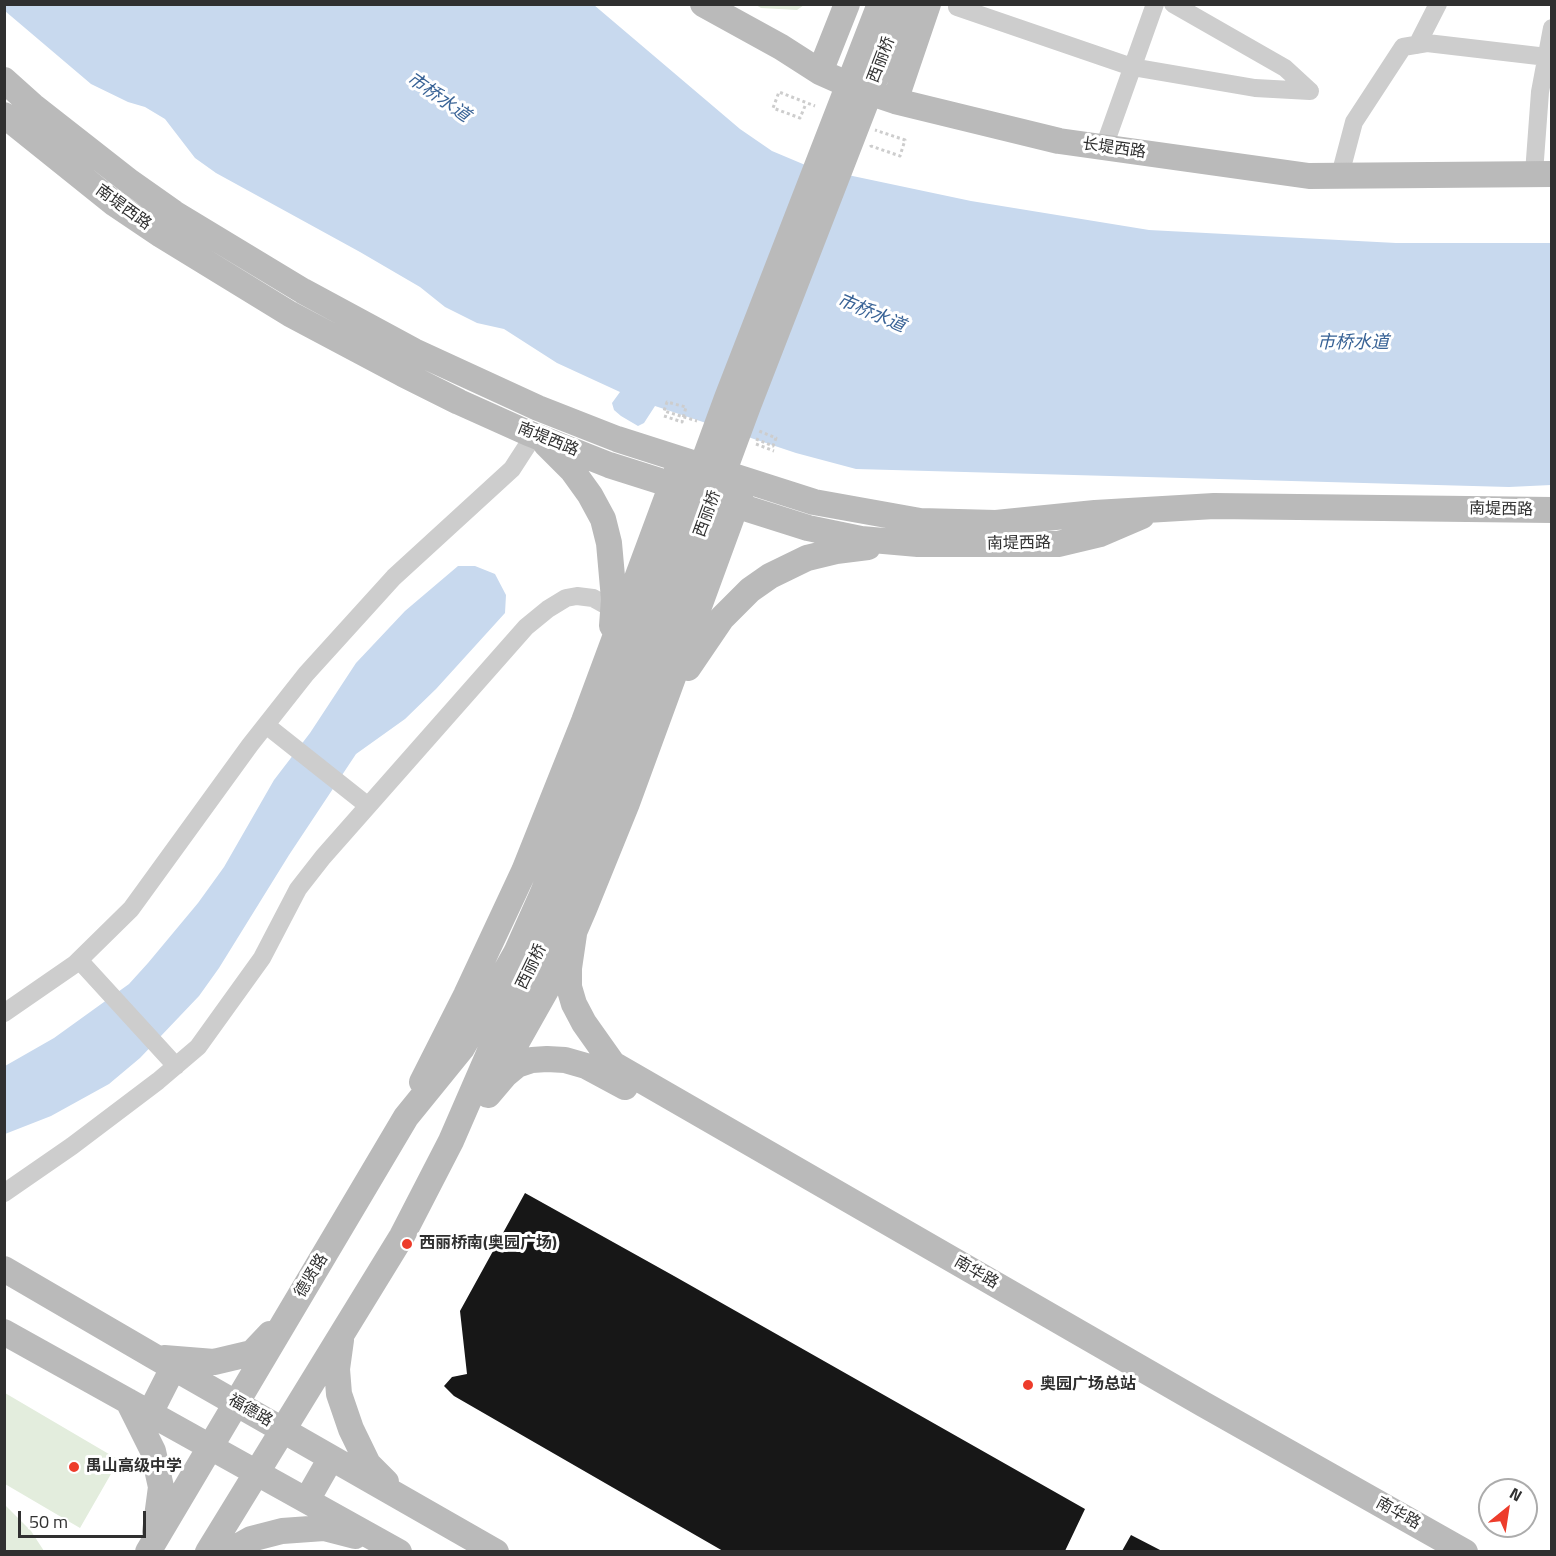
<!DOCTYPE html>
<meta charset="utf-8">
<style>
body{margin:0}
#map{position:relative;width:1556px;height:1556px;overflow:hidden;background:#fff;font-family:"Titillium Web",sans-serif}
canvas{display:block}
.frame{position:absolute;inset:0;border:6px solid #303030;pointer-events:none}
.north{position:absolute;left:1478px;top:1478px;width:60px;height:60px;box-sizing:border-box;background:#fff;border:2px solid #acacac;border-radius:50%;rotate:30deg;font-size:16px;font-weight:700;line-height:24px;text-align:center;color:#303030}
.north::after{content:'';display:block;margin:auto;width:21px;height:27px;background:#ed3c2b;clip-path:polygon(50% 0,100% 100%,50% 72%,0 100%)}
.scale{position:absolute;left:18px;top:1511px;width:128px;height:27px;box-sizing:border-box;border:3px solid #303030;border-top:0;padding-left:8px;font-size:18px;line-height:21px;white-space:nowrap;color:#303030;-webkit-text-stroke:4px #fff;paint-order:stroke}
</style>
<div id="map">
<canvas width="1556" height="1556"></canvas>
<div class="frame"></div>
<div class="north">N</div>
<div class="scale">50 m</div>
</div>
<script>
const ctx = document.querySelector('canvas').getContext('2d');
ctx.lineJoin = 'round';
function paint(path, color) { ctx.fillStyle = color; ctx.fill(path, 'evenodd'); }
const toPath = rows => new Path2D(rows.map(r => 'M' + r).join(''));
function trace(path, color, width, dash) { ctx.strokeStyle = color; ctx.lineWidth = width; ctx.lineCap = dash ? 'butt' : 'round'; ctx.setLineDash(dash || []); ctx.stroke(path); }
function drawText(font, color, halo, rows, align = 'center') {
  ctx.font = font + ' "Titillium Web","Noto Sans SC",sans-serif'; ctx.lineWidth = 6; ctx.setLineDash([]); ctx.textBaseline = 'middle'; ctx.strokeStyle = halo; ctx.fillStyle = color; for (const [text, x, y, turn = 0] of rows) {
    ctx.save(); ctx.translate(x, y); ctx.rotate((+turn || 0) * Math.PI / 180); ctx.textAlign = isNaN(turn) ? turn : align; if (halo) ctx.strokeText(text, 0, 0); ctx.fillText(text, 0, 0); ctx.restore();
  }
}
paint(toPath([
 [756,5,804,5,797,10,761,8],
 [5,1393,119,1460,80,1528,5,1484],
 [5,1505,31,1531,44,1551,5,1551]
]), '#e3eddd');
paint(toPath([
 [5,4,594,5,740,129,772,151,810,167,971,201,1149,230,1396,243,1551,243,1551,485,1509,487,856,469,796,453,655,406,644,423,638,426,621,416,614,410,612,403,620,392,557,363,504,329,477,323,445,307,420,287,360,252,216,173,195,158,165,119,145,107,128,102,91,84,5,11],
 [458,566,475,566,495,574,506,595,505,613,436,689,405,719,356,754,289,855,219,968,199,996,140,1058,109,1084,51,1116,5,1134,5,1066,54,1038,129,984,148,963,198,903,224,867,274,780,310,733,356,663,405,611]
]), '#c8d9ee');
paint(toPath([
 [525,1193,674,1276,1085,1509,1065,1551,723,1551,454,1396,444,1386,452,1377,467,1374,460,1311],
 [1131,1535,1162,1551,1122,1551]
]), '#171717');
trace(toPath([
 [805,106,800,118,773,108,779,92,815,106],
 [871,145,871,146,900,156,905,140,875,130],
 [664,416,682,422,686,407,667,402,664,411,697,421],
 [756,439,773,446,776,438,759,431],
 [756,444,774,451]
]), '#cdcdcd', 3, [3, 3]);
trace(toPath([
 [1173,4,1285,68,1310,91],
 [957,7,1132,67,1255,88,1310,91],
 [1417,45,1438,4],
 [1104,147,1155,4],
 [1534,173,1540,92,1552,28],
 [1340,175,1354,122,1403,47,1427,43,1547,57],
 [266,725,367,805],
 [79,960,176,1066],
 [4,1013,75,964,131,909,250,745,306,674,394,577,512,469,534,435],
 [4,1193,72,1146,158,1081,198,1047,262,958,298,889,323,857,526,627,548,609,566,598,577,596,593,598,613,609]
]), '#cdcdcd', 18);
trace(toPath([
 [703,4,781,47,820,72,856,88,895,101,1059,141,1309,176,1552,174],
 [820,72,847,4],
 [4,80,33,106,130,182,174,213,303,291,414,351,538,408,617,439,814,502,920,521,996,523,1095,513,1214,506,1552,510],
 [895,101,928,4],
 [4,115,115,204,161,235,290,314,403,374,459,402,528,433,609,465,808,528,861,539,918,544,1058,544,1100,534,1142,516],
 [546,444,572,470,590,495,603,519,609,543,614,599,612,626],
 [688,668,722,618,750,590,770,576,807,558,836,551,868,547],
 [574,934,569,968,569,987,574,1004,584,1023,613,1064,1203,1404,1465,1552],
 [497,1077,559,967,584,909,627,803,742,489],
 [422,1082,466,995,524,871,584,721,678,468],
 [488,1095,505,1075,517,1065,532,1060,547,1059,565,1060,586,1066,625,1087],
 [4,1269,155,1357,496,1552],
 [4,1332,399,1552],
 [341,1340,337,1369,339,1394,351,1429,368,1464,386,1482],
 [164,1358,214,1362,252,1353,270,1334],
 [128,1401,153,1451,161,1487,155,1532],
 [150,1413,173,1368],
 [307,1500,331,1458],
 [148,1552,406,1117,462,1048,516,953,542,895,569,828,727,398,880,4],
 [208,1552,402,1236,451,1141,504,1019,535,963,550,931,589,835,748,406,904,4],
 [228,1552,251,1539,282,1531,324,1528,355,1536]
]), '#bababa', 26);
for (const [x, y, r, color] of [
 [407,1244,6,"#ed3c2b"],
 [1028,1385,6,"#ed3c2b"],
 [74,1467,6,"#ed3c2b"]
]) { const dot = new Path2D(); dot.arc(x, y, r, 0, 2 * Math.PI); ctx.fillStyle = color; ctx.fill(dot); trace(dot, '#fff', 2); }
drawText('16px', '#303030', '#fff', [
 ["西丽桥",882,60,-69],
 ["长堤西路",1114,149,8],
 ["南堤西路",123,208,36],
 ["南堤西路",548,440,22],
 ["南堤西路",1501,510,1],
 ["西丽桥",708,514,-70],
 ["南堤西路",1019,544,-1],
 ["西丽桥",532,967,-64],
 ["南华路",976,1273,30],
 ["德贤路",312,1276,-59],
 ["福德路",250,1411,30],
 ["南华路",1398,1514,29]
]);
drawText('bold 16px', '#303030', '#fff', [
 ["西丽桥南(奥园广场)",419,1244],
 ["奥园广场总站",1040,1385],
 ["禺山高级中学",86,1467]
], 'left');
drawText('italic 18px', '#396396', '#fff', [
 ["市桥水道",438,98,35],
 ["市桥水道",871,314,23],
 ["市桥水道",1353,344]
]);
</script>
